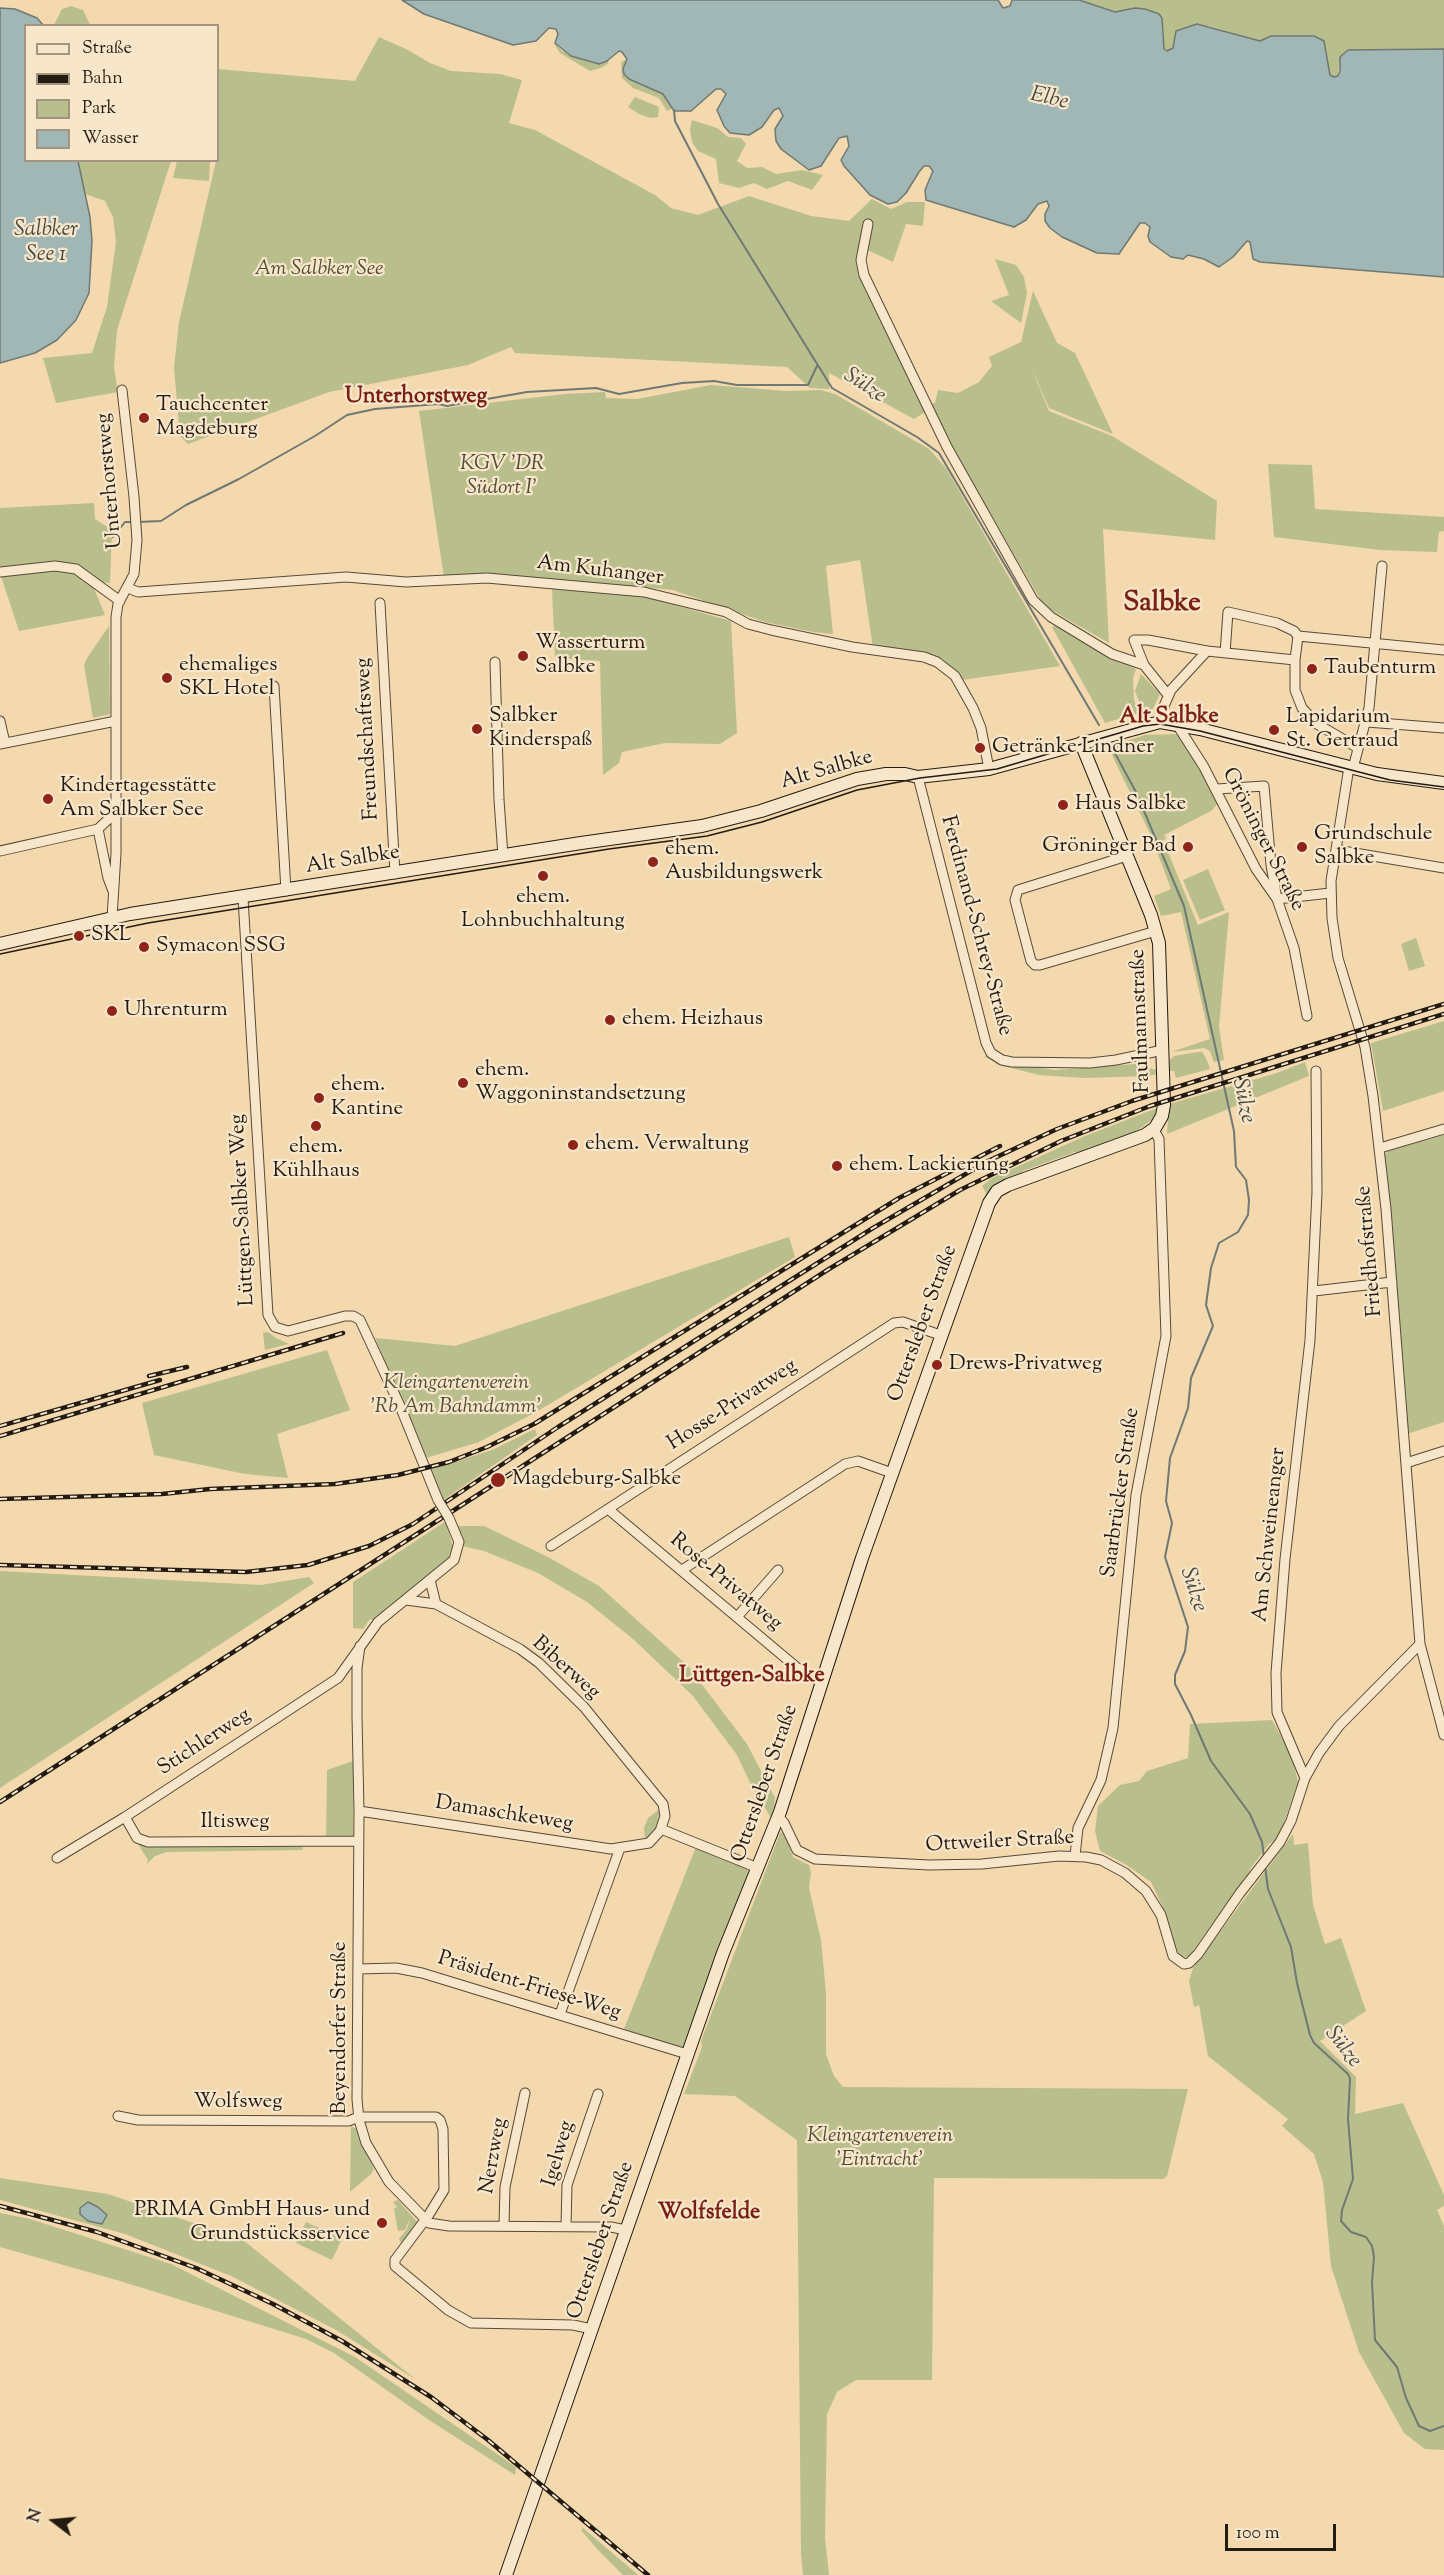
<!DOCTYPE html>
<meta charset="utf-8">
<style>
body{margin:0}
#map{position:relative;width:1444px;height:2575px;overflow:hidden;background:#f4d8ae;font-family:"Sorts Mill Goudy",serif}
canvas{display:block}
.legend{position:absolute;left:24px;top:24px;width:195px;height:138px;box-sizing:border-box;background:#f8e6ca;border:2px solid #a39580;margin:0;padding:8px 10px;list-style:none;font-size:18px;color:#231b11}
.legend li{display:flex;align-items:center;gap:12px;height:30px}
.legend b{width:30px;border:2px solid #a39580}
.north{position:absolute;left:24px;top:2491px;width:60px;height:60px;-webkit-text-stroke:4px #f8e6ca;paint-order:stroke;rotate:286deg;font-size:16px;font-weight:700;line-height:24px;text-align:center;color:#231b11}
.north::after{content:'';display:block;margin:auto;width:21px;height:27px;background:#231b11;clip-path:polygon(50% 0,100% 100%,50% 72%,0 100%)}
.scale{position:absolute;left:1225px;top:2524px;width:111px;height:27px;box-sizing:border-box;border:3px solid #231b11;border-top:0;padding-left:8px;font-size:18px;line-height:21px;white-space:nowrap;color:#231b11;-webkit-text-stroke:4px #f8e6ca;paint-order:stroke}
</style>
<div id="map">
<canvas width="1444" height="2575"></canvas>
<ul class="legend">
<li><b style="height:8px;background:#f8e6ca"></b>Straße</li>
<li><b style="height:8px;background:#231b11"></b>Bahn</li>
<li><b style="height:16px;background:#b9bf8c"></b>Park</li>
<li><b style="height:16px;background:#a1b7b6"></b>Wasser</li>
</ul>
<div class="north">N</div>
<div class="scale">100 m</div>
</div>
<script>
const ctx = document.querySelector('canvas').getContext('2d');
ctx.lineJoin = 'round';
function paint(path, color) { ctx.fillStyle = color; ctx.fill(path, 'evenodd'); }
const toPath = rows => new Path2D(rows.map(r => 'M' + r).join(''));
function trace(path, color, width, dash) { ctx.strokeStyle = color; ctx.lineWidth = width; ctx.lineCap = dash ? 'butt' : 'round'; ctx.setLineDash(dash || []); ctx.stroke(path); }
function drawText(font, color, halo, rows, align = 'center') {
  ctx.font = font + ' "Sorts Mill Goudy",serif'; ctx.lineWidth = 4.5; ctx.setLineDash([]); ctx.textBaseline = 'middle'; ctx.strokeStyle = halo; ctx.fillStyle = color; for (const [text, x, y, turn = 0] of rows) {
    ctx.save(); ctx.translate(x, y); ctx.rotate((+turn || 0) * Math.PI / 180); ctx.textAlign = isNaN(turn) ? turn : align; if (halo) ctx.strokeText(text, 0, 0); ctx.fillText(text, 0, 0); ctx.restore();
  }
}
paint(toPath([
 [1079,0,1444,0,1444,49,1348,50,1339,65,1338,76,1334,77,1330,75,1324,41,1314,36,1271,36,1260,41,1209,26,1167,51,1164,49,1162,18,1159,14,1145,9,1135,8,1115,12],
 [71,6,83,10,90,25,54,25,62,9],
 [379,37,408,50,430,63,451,71,500,74,522,80,509,123,535,130,655,195,671,208,698,215,749,196,811,216,849,221,872,199,891,209,907,202,925,202,923,226,906,224,893,262,861,247,862,279,925,412,914,419,829,373,829,389,810,388,787,367,515,353,511,347,468,365,329,392,188,444,180,436,174,368,179,322,216,161,218,160,218,69,355,81],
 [555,43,562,51,599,64,607,61,609,63,601,68,590,71,560,53,554,44],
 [627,59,641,85,663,94,673,108,667,111,659,98,633,88,622,78,621,62],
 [635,97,659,107,658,117,650,118,639,114,628,107],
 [692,120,717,128,728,137,741,138,746,144,737,161,747,168,762,167,776,174,802,170,823,175,812,190,788,181,767,189,754,183,739,188,719,183,716,159,698,151,692,142,690,129],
 [78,161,171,161,117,330,114,367,118,392,56,403,43,358,92,353,107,307,116,242,113,217,105,201,85,194],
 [177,161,210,161,209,181,173,178],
 [995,259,1016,265,1024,277,1027,293,1021,323,991,301,1009,295],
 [1033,291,1057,343,1075,353,1113,434,1049,408,1029,362,1049,411,1112,436,1217,501,1215,540,1103,529,1109,643,1044,606,929,407,930,404,935,403,938,390,958,393,979,382,992,366,989,357,1021,342],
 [711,385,786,391,821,390,835,394,929,449,946,468,1060,666,962,680,949,665,938,660,873,648,860,560,826,566,833,634,813,632,765,622,673,590,631,586,588,586,444,578,419,411,565,394,605,392,606,398,637,399],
 [1268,464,1312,465,1315,509,1444,517,1444,531,1439,532,1437,552,1380,550,1274,537],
 [94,503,95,519,112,530,110,583,100,582,76,565,0,568,0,508],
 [55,570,78,573,93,586,105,615,19,631,1,576],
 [552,589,646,597,731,621,737,733,720,744,665,743,622,752,619,763,603,775,600,661,555,658],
 [1059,624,1136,669,1133,678,1134,699,1138,713,1105,723,1052,627],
 [109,626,110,714,93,718,84,665,87,658],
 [1141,674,1160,694,1153,709,1143,712,1135,691],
 [1178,734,1201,769,1218,803,1211,811,1164,835,1166,838,1162,842,1155,844,1108,747,1145,735],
 [1165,845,1198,925,1229,912,1219,1027,1224,1060,1214,1062,1210,1051,1204,1048,1171,1052,1210,1039,1181,912,1161,916,1154,896,1171,889,1156,849],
 [1208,869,1225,910,1200,920,1183,880],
 [1416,938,1425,966,1409,971,1401,944],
 [1444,1021,1444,1091,1383,1111,1371,1043],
 [1198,1052,1202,1052,1206,1058,1210,1069,1176,1078,1174,1071,1169,1071,1170,1060,1174,1056],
 [989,1055,1022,1065,1055,1070,1136,1064,1156,1070,1157,1074,1148,1076,1084,1078,1039,1075,999,1065,984,1056],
 [1305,1062,1309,1076,1167,1134,1169,1104,1277,1073],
 [1157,1108,1154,1118,1133,1134,1080,1155,1075,1152,1023,1171,1020,1175,998,1184,987,1195,982,1186,992,1178,1085,1136],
 [1444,1135,1444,1422,1407,1434,1384,1155,1388,1151],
 [789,1237,795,1257,538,1411,479,1442,426,1458,375,1338,455,1346],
 [268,1332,276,1338,289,1344,265,1350,263,1333],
 [327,1350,350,1410,277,1434,288,1478,245,1474,154,1455,142,1403],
 [535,1429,537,1435,442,1501,430,1470,492,1450],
 [446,1521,453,1547,451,1556,373,1620,370,1619,363,1629,353,1628,353,1582],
 [457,1526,484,1526,548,1557,599,1586,688,1666,747,1744,775,1798,772,1819,753,1789,737,1755,693,1696,633,1639,587,1602,538,1573,484,1551,462,1546,463,1537],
 [0,1571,261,1585,309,1577,314,1583,0,1788],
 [1272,1720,1292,1756,1298,1782,1279,1837,1269,1844,1250,1869,1249,1873,1188,1958,1179,1955,1174,1945,1161,1903,1151,1882,1125,1864,1100,1851,1095,1831,1098,1806,1120,1785,1139,1781,1147,1771,1188,1758,1190,1724],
 [353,1761,353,1840,326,1839,327,1770],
 [661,1808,655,1830,645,1842,644,1828,648,1818],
 [784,1832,793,1857,809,1865,811,1873,809,1888,821,1940,826,1993,826,2054,834,2076,843,2087,1188,2089,1167,2176,1163,2179,934,2178,932,2380,856,2380,837,2392,827,2414,825,2538,829,2575,803,2575,801,2553,797,2140,735,2096,684,2094,702,2047,701,2041,780,1833],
 [1293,1834,1294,1845,1308,1843,1313,1905,1325,1944,1341,1938,1366,2011,1320,2041,1356,2077,1355,2114,1403,2103,1444,2195,1444,2206,1437,2210,1444,2226,1444,2450,1425,2449,1404,2433,1359,2352,1331,2266,1323,2182,1314,2154,1282,2126,1288,2119,1208,2056,1199,2005,1194,2007,1189,1981,1193,1968],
 [136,1841,302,1845,303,1850,167,1852,155,1856,147,1864,148,1860],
 [696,1847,746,1868,750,1874,685,2049,624,2029],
 [351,2126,358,2130,374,2169,371,2174,350,2192],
 [0,2178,108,2194,243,2240,415,2379,336,2330,231,2276,125,2234,0,2200],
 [398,2200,418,2223,401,2243,399,2239,407,2229,410,2219,405,2230,398,2231,394,2209,397,2207,393,2202],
 [0,2213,30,2219,171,2264,355,2357,516,2467,515,2475,429,2420,334,2353,306,2339,120,2281,0,2247],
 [306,2222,342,2239,332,2260,296,2243],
 [583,2528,623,2562,638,2575,623,2575,597,2549,581,2530]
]), '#b9bf8c');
const water = toPath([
 [402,0,998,0,1003,8,1010,6,1012,0,1079,0,1115,12,1135,8,1145,9,1159,14,1162,18,1164,49,1167,51,1173,48,1176,31,1197,24,1260,41,1271,36,1314,36,1324,41,1330,75,1334,77,1338,76,1340,71,1340,57,1348,50,1444,49,1444,277,1260,262,1253,259,1250,242,1247,241,1233,257,1219,267,1204,259,1188,255,1183,259,1171,257,1150,242,1148,236,1150,227,1145,223,1140,223,1119,254,1097,253,1062,237,1050,228,1045,221,1045,214,1049,206,1047,201,1038,204,1026,220,1014,227,926,200,925,190,933,171,929,166,924,166,919,172,906,193,897,202,888,204,870,195,844,166,841,160,849,146,847,136,839,138,821,166,809,170,781,149,776,141,775,129,783,116,779,108,774,110,762,127,749,135,730,133,724,126,717,110,726,94,721,89,716,89,691,111,674,111,663,94,629,79,624,74,623,69,627,59,622,52,619,51,607,61,599,64,571,56,555,43,558,34,556,29,549,28,536,41,513,45,424,14,402,0],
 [0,8,15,9,37,18,43,25,26,26,26,160,78,161,90,217,92,241,89,293,76,320,57,340,35,353,0,363,0,8],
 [88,2202,98,2207,107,2215,102,2224,88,2221,80,2214,80,2208,88,2202]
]);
paint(water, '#a1b7b6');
trace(water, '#6f7974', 1.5);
trace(toPath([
 [674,110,675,121,718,204,832,388,917,437,939,453,1099,725],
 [138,522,161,521,186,505,239,479,315,436,347,415,375,409,438,404,447,406,527,392,596,388,619,394,682,383,714,381,737,385,808,385,817,366],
 [113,537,125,522,133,522],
 [1111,746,1136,792,1184,906,1234,1131,1236,1167,1246,1180,1249,1200,1248,1215,1238,1232,1219,1243,1211,1268,1206,1305,1213,1326,1191,1378,1188,1408,1170,1458,1166,1501,1172,1523,1165,1557,1188,1627,1185,1651,1175,1675,1175,1684,1191,1715,1211,1761,1250,1814,1262,1842,1264,1857],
 [1265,1866,1268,1889,1291,1947,1297,1983,1310,2035,1314,2043,1348,2074,1350,2079,1348,2119,1353,2179,1342,2210,1341,2221,1351,2232,1366,2237,1372,2246,1374,2257,1372,2282,1375,2340,1397,2367,1406,2398,1419,2426,1430,2431,1444,2426]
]), '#6f7974', 2);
const minor = toPath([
 [868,224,861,260,864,275,947,447,1033,600,1051,617,1112,654,1144,665],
 [0,572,55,566,76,569,120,601],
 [128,588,138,592,346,577,406,582,487,578,644,592,726,612,748,624,771,630,852,647,924,657,937,662,955,676,973,708,981,728,989,769],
 [380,603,395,874],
 [1298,636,1444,650],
 [1225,653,1228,612,1277,623,1294,631,1298,636],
 [1295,660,1298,636],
 [495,662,499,800,503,856],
 [274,686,286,891],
 [1168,695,1144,665,1134,640,1148,640,1207,651],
 [0,721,5,743],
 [1162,722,1164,706,1171,690,1207,651,1295,660,1295,690,1302,708,1317,724,1358,748],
 [1367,722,1444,728],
 [1176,723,1204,767,1256,869,1277,899,1294,948,1307,1016],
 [0,744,116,721],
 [1349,767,1331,881,1332,918,1338,958,1365,1047,1373,1096,1386,1209,1420,1644,1444,1735],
 [1353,768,1369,708,1382,566],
 [918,777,986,1043,991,1053,1002,1060,1012,1062,1090,1063,1116,1060,1163,1050],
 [1217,789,1264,786,1271,865,1277,899,1330,893],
 [1337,850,1444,868],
 [0,851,98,829],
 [1127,856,1018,890,1015,900,1031,961,1035,965,1040,965,1156,931],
 [113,891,108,878,98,829,116,812],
 [243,898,268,1315,275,1327,288,1331,345,1316,353,1316,360,1320,400,1406,438,1500],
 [112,918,116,853,116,617,118,604,134,574,137,540,134,497,122,390],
 [1380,1148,1444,1129],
 [1314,1291,1392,1282],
 [1406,1463,1444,1451],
 [608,1509,801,1671,821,1682],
 [551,1546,894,1323,903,1322,940,1335],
 [682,1570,845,1464,858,1461,892,1473],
 [430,1580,436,1604],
 [737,1617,778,1570],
 [360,1646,357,1668,357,1716,359,1811,357,2099,359,2120,366,2143,389,2182,429,2223,449,2226,611,2227,626,2230],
 [1305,1778,1319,1753,1339,1726,1420,1644],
 [359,1811,611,1849,649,1843,660,1831,665,1816,663,1804,584,1707,539,1663,520,1649,436,1604,406,1600],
 [125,1817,137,1838,148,1842,358,1841],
 [779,1817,784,1823,797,1850,815,1859,929,1865,982,1864,1059,1856,1086,1857,1101,1860,1125,1873,1146,1891,1161,1915,1173,1956,1184,1964,1189,1963,1198,1954,1240,1893,1280,1842,1291,1821,1305,1778,1277,1712,1276,1673,1285,1559,1310,1340,1317,1192,1316,1071],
 [661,1829,758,1868],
 [1075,1856,1078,1828,1101,1780,1113,1728,1136,1495,1166,1336,1159,1139,1154,1130],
 [57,1858,125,1817,338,1678,378,1622,454,1560,459,1542,449,1518],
 [358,1969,396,1968,422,1973,687,2054],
 [560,2014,620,1848],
 [118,2116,138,2120,349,2121,358,2117,436,2117,440,2120,443,2129,444,2190,428,2216,395,2260,395,2266,448,2310,471,2323,573,2325,592,2329],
 [504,2225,505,2187,525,2093],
 [566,2226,567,2185,598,2094]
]);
const secondary = toPath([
 [0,944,130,914,581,843,702,826,761,811,857,779,886,774,905,774,918,777,989,769,1160,722,1200,729,1377,774,1444,783],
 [506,2575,723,1953,780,1812,862,1558,989,1203,997,1191,1008,1185,1145,1135,1155,1128,1162,1116,1164,1105,1159,943,1151,915,1081,743]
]);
trace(minor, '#574a38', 11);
trace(secondary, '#231b11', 14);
trace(minor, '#f8e6ca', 9);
trace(secondary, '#f8e6ca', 12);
trace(toPath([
 [0,954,148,923,609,849,707,836,762,822,857,790,920,778,997,769,1143,726,1160,724,1200,731,1390,780,1444,787]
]), '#231b11', 1.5);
const rail = toPath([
 [149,1376,187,1367],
 [0,1426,160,1380],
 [0,1436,343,1333],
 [0,1499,162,1494,210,1489,335,1484,398,1475,449,1462,487,1447,534,1424,899,1198,1000,1146],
 [0,1565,246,1572,308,1565,369,1546,413,1524,558,1427,873,1228,988,1161,1057,1129,1132,1101,1444,1004],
 [0,1802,829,1269,960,1190,1061,1141,1150,1106,1444,1014],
 [0,2206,97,2232,196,2268,273,2304,342,2341,431,2397,488,2440,648,2575]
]);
trace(rail, '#231b11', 4.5);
trace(rail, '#f8e6ca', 2, [7]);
const minorBridge = toPath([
 [438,1500,449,1518]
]);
trace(minorBridge, '#574a38', 11, []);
trace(minorBridge, '#f8e6ca', 9);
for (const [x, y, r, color] of [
 [144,418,6,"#8f2418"],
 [523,656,6,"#8f2418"],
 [1312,669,6,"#8f2418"],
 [167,678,6,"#8f2418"],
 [477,729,6,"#8f2418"],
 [1274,730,6,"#8f2418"],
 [980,748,6,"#8f2418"],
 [48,799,6,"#8f2418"],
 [1063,805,6,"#8f2418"],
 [1188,847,6,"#8f2418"],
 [1302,847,6,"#8f2418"],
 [653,862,6,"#8f2418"],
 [543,876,6,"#8f2418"],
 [79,936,6,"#8f2418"],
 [144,947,6,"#8f2418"],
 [112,1011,6,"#8f2418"],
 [610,1020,6,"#8f2418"],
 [463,1083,6,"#8f2418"],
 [319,1098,6,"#8f2418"],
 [316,1126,6,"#8f2418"],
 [573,1145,6,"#8f2418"],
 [837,1166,6,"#8f2418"],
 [937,1365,6,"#8f2418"],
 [498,1480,8,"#8f2418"],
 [382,2223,6,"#8f2418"]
]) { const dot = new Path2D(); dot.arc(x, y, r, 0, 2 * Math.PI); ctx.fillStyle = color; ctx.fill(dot); trace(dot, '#f8e6ca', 2); }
drawText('italic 21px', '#504c36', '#f8e6ca', [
 ["Am Salbker See",319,270],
 ["KGV 'DR",502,465],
 ["Südort I'",502,489],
 ["Kleingartenverein",456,1384],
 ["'Rb Am Bahndamm'",456,1408],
 ["Kleingartenverein",880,2137],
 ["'Eintracht'",880,2161]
]);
drawText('21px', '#231b11', '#f8e6ca', [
 ["Tauchcenter",156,406],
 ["Magdeburg",156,430],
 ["Wasserturm",535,644],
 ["Salbke",535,668],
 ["ehemaliges",179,666],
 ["SKL Hotel",179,690],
 ["Taubenturm",1324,669],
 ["Salbker",489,717],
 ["Kinderspaß",489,741],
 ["Lapidarium",1286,718],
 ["St. Gertraud",1286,742],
 ["Getränke Lindner",992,748],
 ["Kindertagesstätte",60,787],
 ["Am Salbker See",60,811],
 ["Haus Salbke",1075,805],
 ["Grundschule",1314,835],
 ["Salbke",1314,859],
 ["Gröninger Bad",1176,847,"right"],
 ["ehem.",665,850],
 ["Ausbildungswerk",665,874],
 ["ehem.",543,898,"center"],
 ["Lohnbuchhaltung",543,922,"center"],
 ["SKL",91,936],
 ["Symacon SSG",156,947],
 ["Uhrenturm",124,1011],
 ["ehem. Heizhaus",622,1020],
 ["ehem.",475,1071],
 ["Waggoninstandsetzung",475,1095],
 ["ehem.",331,1086],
 ["Kantine",331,1110],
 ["ehem. Verwaltung",585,1145],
 ["ehem.",316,1148,"center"],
 ["Kühlhaus",316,1172,"center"],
 ["ehem. Lackierung",849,1166],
 ["Drews-Privatweg",949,1365],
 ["Magdeburg-Salbke",512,1480],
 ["PRIMA GmbH Haus- und",370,2211,"right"],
 ["Grundstücksservice",370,2235,"right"]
], 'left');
drawText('21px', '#231b11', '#f8e6ca', [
 ["Unterhorstweg",111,481,-95],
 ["Am Kuhanger",600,572,7],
 ["Freundschaftsweg",369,739,-93],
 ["Alt Salbke",827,771,-16],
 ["Gröninger Straße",1262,840,63],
 ["Alt Salbke",353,861,-9],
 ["Ferdinand-Schrey-Straße",975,926,75],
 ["Faulmannstraße",1142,1021,-92],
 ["Lüttgen-Salbker Weg",244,1210,-93],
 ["Friedhofstraße",1371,1251,-95],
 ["Ottersleber Straße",924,1324,-70],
 ["Hosse-Privatweg",733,1406,-33],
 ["Saarbrücker Straße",1122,1493,-82],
 ["Am Schweineanger",1271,1535,-84],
 ["Rose-Privatweg",725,1583,40],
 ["Biberweg",565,1669,42],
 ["Stichlerweg",205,1743,-33],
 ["Ottersleber Straße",766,1784,-71],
 ["Damaschkeweg",504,1815,9],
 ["Iltisweg",235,1823],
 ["Ottweiler Straße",1000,1843,-3],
 ["Präsident-Friese-Weg",529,1987,17],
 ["Beyendorfer Straße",341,2028,-90],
 ["Wolfsweg",238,2103],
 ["Igelweg",560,2154,-74],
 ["Nerzweg",495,2156,-80],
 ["Ottersleber Straße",602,2241,-71]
]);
drawText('italic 22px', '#494a43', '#f8e6ca', [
 ["Elbe",1049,100,13],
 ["Salbker",46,231],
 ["See 1",46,256],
 ["Sülze",864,387,33],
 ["Sülze",1242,1101,78],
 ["Sülze",1192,1590,72],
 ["Sülze",1342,2048,52]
]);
drawText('bold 22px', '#7a1f14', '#f8e6ca', [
 ["Unterhorstweg",416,398],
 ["Alt Salbke",1169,718],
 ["Lüttgen-Salbke",752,1677],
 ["Wolfsfelde",709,2214]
]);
drawText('bold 27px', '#7a1f14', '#f8e6ca', [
 ["Salbke",1162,605]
]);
</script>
